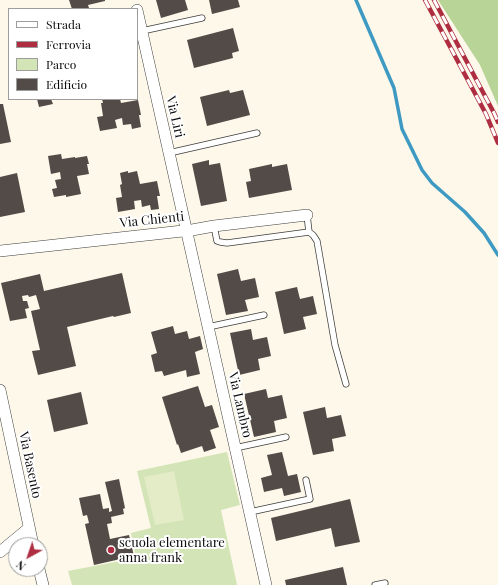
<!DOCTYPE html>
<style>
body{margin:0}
#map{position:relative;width:498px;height:585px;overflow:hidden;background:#fdf8e9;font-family:"Playfair Display",serif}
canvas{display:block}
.legend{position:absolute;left:8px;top:8px;width:130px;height:92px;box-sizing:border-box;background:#fff;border:1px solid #9d9d9d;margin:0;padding:5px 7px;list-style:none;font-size:12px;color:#0a0a0a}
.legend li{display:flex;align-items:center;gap:8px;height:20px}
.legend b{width:20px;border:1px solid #9d9d9d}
.north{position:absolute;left:8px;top:537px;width:40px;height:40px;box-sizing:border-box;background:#fff;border:1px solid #9d9d9d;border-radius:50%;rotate:220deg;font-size:11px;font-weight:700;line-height:16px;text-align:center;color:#0a0a0a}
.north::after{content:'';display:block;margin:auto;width:14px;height:18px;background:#af2d40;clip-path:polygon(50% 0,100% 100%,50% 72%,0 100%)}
</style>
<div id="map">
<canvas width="498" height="585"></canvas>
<ul class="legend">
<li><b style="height:5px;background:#fff"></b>Strada</li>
<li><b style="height:5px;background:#af2d40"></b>Ferrovia</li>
<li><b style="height:11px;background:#d3e4b6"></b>Parco</li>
<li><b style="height:11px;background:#524b48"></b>Edificio</li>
</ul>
<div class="north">N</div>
</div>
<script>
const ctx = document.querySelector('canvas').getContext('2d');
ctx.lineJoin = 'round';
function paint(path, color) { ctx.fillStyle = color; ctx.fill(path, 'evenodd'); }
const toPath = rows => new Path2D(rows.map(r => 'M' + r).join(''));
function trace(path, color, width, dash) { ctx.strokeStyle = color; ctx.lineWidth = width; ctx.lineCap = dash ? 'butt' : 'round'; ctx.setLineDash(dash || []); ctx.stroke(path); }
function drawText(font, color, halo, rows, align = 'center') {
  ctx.font = font + ' "Playfair Display",serif'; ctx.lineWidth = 4; ctx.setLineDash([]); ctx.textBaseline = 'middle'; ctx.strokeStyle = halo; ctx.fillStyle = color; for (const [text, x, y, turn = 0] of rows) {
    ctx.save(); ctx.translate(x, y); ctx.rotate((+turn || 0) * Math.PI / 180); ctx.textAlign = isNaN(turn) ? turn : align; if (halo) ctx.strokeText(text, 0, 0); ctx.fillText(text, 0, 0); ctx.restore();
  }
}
paint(toPath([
 [227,452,240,505,221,510,237,585,72,585,68,571,136,558,131,533,151,528,137,471]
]), '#d3e4b6');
paint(toPath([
 [438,0,498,0,498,106,480,65]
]), '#b8d497');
paint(toPath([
 [174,471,184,520,155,525,144,477]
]), '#e3ecc7');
trace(toPath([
 [356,0,394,88,402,129,422,170,432,183,465,212,484,233,498,255]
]), '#3e9ac2', 3.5);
paint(toPath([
 [69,0,105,0,105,1,88,5,89,8,72,9],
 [156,0,185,0,188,10,161,18],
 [209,0,238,0,240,7,212,14],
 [233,28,239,51,232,53,233,58,194,68,187,40],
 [229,90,230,93,243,90,250,115,207,126,200,97],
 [37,99,51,99,53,104,39,107],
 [102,99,120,99,121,103,138,100,141,115,139,115,141,127,132,129,131,124,123,125,122,118,115,120,117,128,100,131,97,117,103,116,101,103,103,103],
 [0,104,3,104,11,142,0,144],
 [61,154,62,159,75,157,75,158,87,156,89,164,87,164,89,174,77,176,81,194,66,197,66,195,54,197,52,189,57,188,55,180,61,179,60,172,51,174,48,156],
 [209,160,209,165,220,163,227,201,201,206,192,164],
 [272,164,272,167,287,164,292,190,249,198,246,182,251,181,249,169],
 [128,171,128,173,137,171,140,184,157,181,160,196,157,196,159,209,151,210,150,205,142,207,141,200,134,201,135,209,118,212,116,198,122,197,120,185,122,184,120,173],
 [17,173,25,212,0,217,0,177],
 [238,269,241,281,255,278,259,297,245,300,248,311,226,315,217,274],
 [122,273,131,313,114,317,113,316,67,327,76,366,38,375,32,351,40,350,31,311,40,309,36,295,29,297,28,295,22,296,23,301,27,301,29,308,25,309,27,318,10,321,1,283,40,274,44,291],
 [297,287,300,299,313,296,317,314,303,317,306,329,284,334,275,292],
 [173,326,175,334,187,331,189,339,200,336,203,349,195,352,200,374,187,377,186,370,164,376,162,371,155,372,151,355,157,353,151,332],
 [251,329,253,340,267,337,271,356,258,359,260,370,239,375,230,333],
 [198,386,205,407,212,405,219,427,210,430,216,448,204,452,202,446,181,453,178,444,177,445,162,397],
 [266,389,268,398,282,395,287,418,274,421,276,432,254,437,244,394],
 [81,392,88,424,54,432,47,400],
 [325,407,327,418,341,415,346,436,332,439,334,451,313,455,303,412],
 [282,452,288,476,297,474,301,492,284,496,282,488,264,492,261,478,272,475,267,455],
 [119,479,125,508,123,509,124,514,111,517,112,523,107,524,110,539,129,535,134,556,94,565,85,524,89,523,87,515,83,516,79,498,100,494,103,509,109,508,109,512,112,511,105,482],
 [350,499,360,542,335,547,331,528,276,541,271,518],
 [343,567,347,585,286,585,285,580]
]), '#524b48');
const service = toPath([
 [142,31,202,18],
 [169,153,257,133],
 [307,215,309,232,313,235,317,241,335,345,346,384],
 [214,226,217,241,220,242,227,243,309,232],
 [208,327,264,315],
 [235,448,286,437],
 [250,512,310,499,306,480],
 [375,585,385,583]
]);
const minor = toPath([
 [137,10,266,585],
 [0,251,192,230,214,226,307,215],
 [0,390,33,545],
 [0,552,29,528],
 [39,569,43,585]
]);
trace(service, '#3d3d3d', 7);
trace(minor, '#3d3d3d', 12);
trace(service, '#fff', 5.5);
trace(minor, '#fff', 11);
const rail = toPath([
 [425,0,486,114,498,143],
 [434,0,494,113,498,122]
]);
trace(rail, '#af2d40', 4.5);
trace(rail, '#fff', 3, [9]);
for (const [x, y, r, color] of [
 [111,550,4,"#af2d40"]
]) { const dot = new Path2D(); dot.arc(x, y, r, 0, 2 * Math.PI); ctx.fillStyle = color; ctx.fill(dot); trace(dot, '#fff', 1.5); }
drawText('13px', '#0a0a0a', '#fff', [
 ["Via Liri",175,117,77],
 ["Via Chienti",152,220,-6],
 ["Via Lambro",240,405,77],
 ["Via Basento",30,465,78]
]);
drawText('13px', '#0a0a0a', '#fff', [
 ["scuola elementare",119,543],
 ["anna frank",119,558]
], 'left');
</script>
